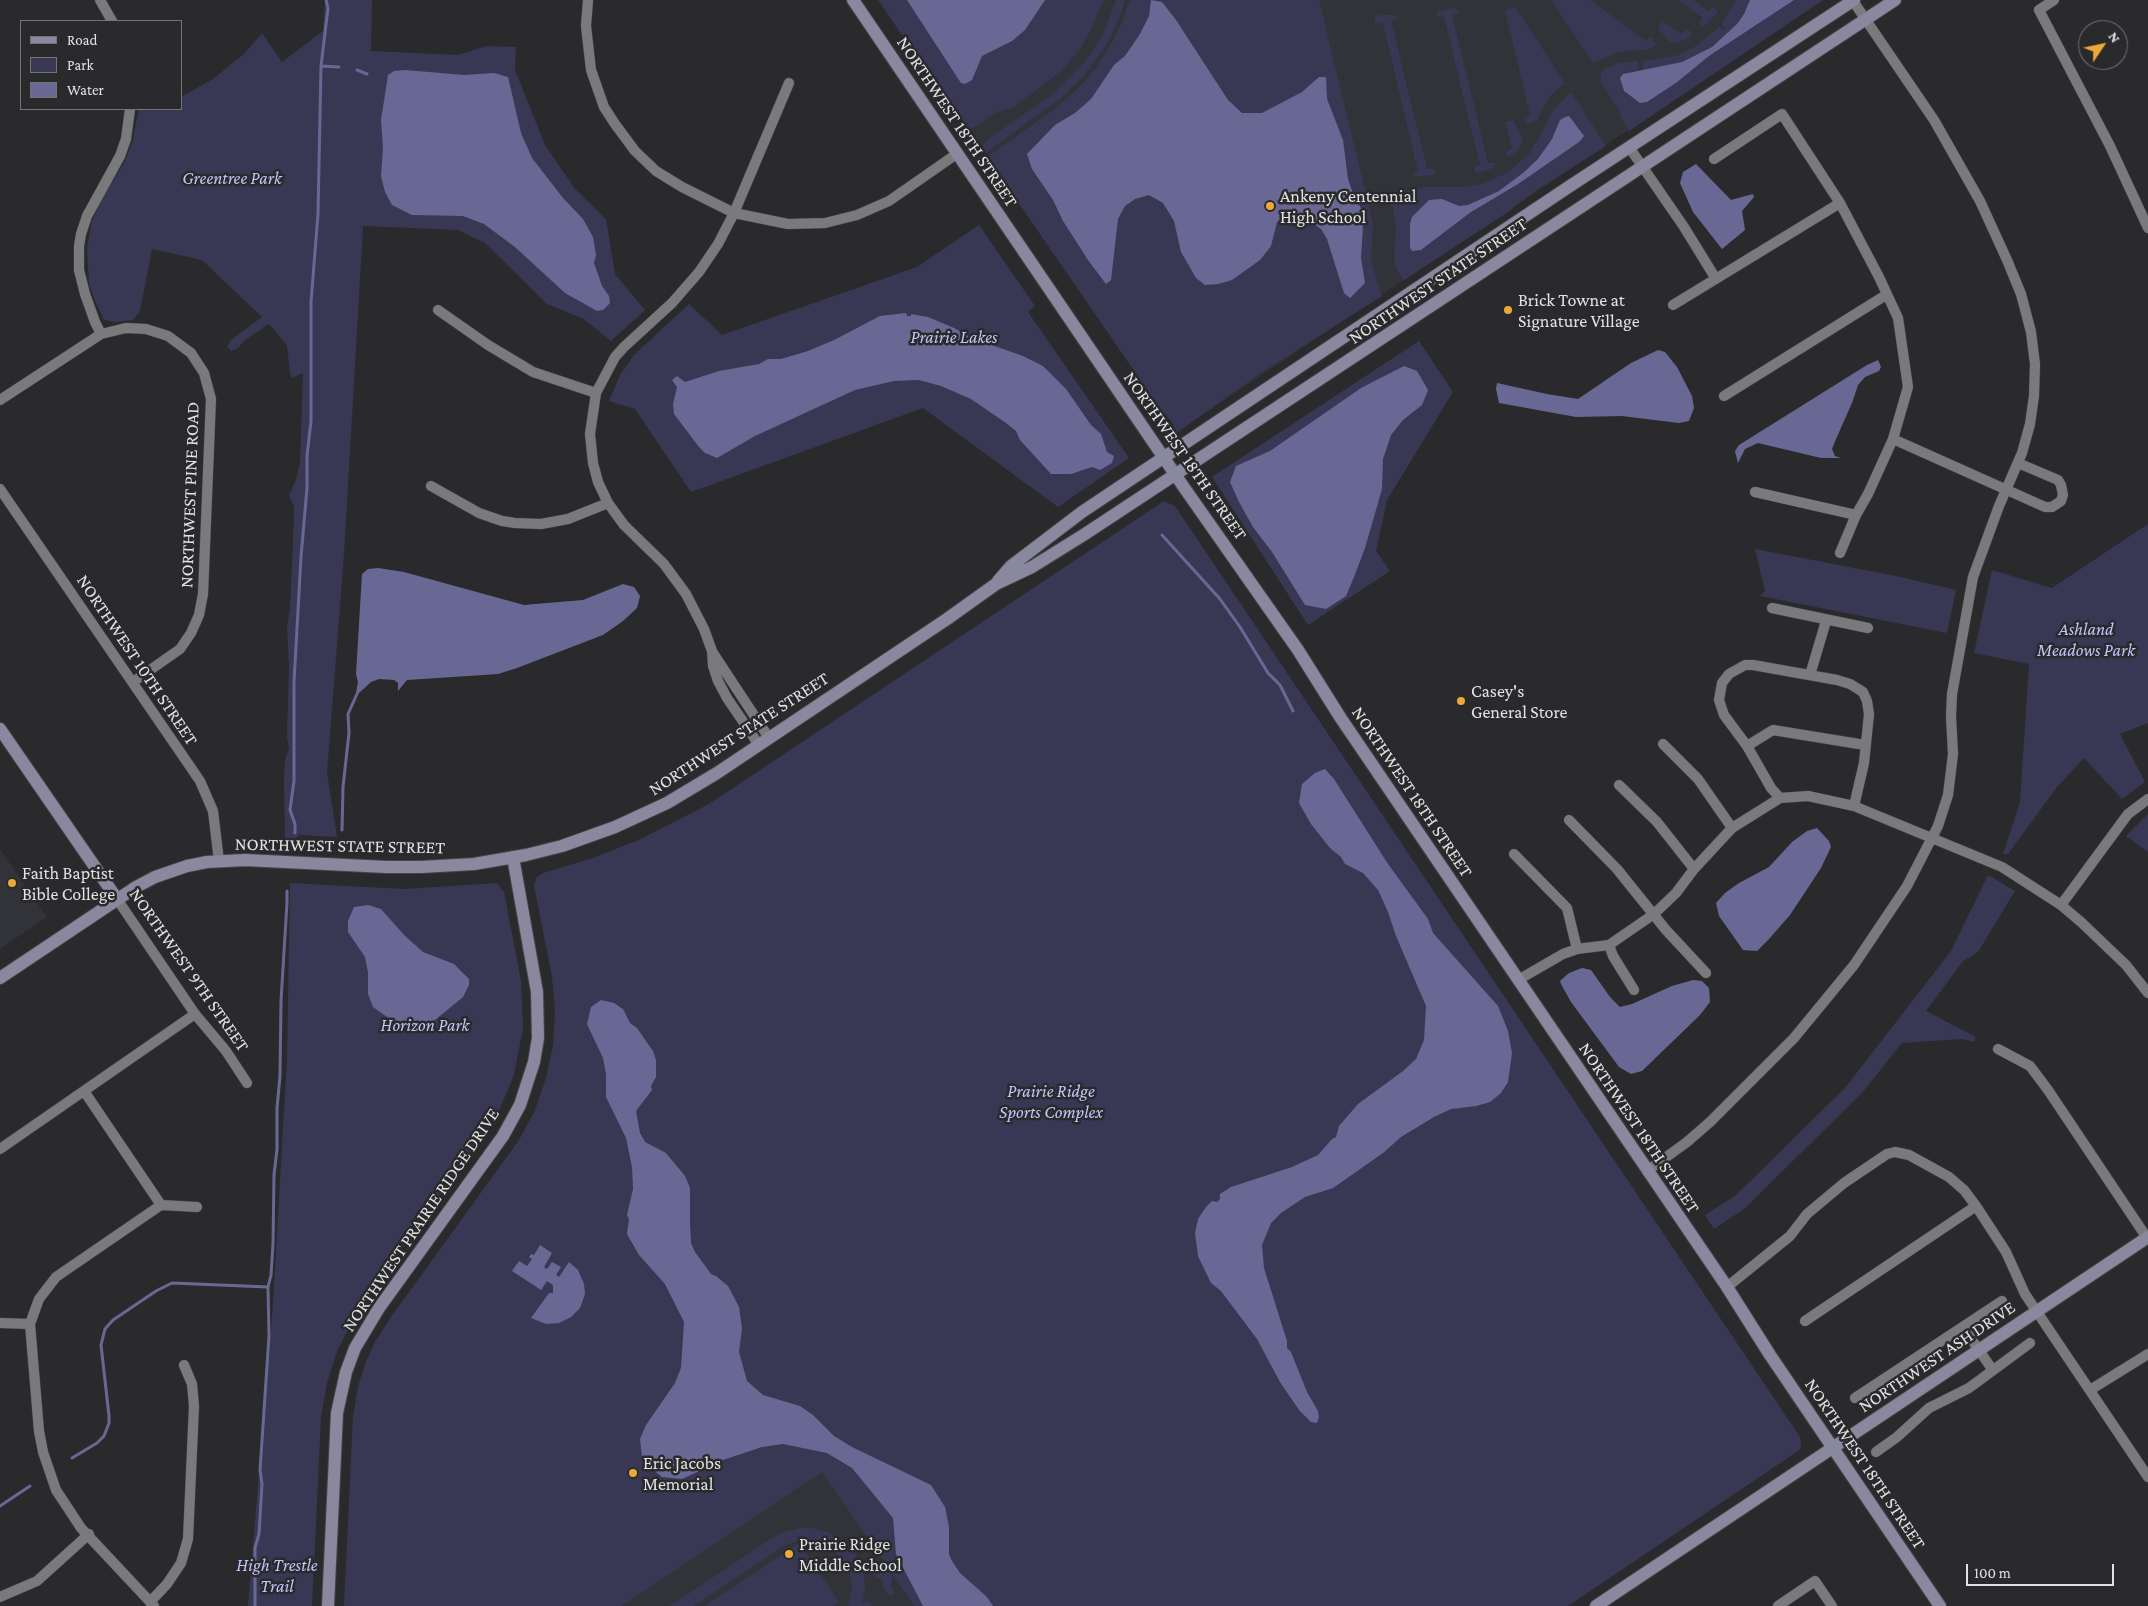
<!DOCTYPE html>
<style>
body{margin:0}
#map{position:relative;width:2148px;height:1606px;overflow:hidden;background:#2a2a2c;font-family:"Crimson Pro",serif}
canvas{display:block}
.legend{position:absolute;left:20px;top:20px;width:162px;height:90px;box-sizing:border-box;background:#2a2a2c;border:1px solid #747476;margin:0;padding:6px 9px;list-style:none;font-size:15px;color:#e2e2e4}
.legend li{display:flex;align-items:center;gap:10px;height:25px}
.legend b{width:25px;border:1px solid #747476}
.north{position:absolute;left:2078px;top:20px;width:50px;height:50px;box-sizing:border-box;background:#2a2a2c;border:1px solid #747476;border-radius:50%;rotate:56deg;font-size:14px;font-weight:700;line-height:20px;text-align:center;color:#e2e2e4}
.north::after{content:'';display:block;margin:auto;width:18px;height:22px;background:#eca93b;clip-path:polygon(50% 0,100% 100%,50% 72%,0 100%)}
.scale{position:absolute;left:1966px;top:1564px;width:148px;height:22px;box-sizing:border-box;border:2px solid #e2e2e4;border-top:0;padding-left:6px;font-size:15px;line-height:18px;white-space:nowrap;color:#e2e2e4;-webkit-text-stroke:4px #2a2a2c;paint-order:stroke}
</style>
<div id="map">
<canvas width="2148" height="1606"></canvas>
<ul class="legend">
<li><b style="height:6px;background:#89889f"></b>Road</li>
<li><b style="height:14px;background:#393854"></b>Park</li>
<li><b style="height:14px;background:#696894"></b>Water</li>
</ul>
<div class="north">N</div>
<div class="scale">100 m</div>
</div>
<script>
const ctx = document.querySelector('canvas').getContext('2d');
ctx.lineJoin = 'round';
function paint(path, color) { ctx.fillStyle = color; ctx.fill(path, 'evenodd'); }
const toPath = rows => new Path2D(rows.map(r => 'M' + r).join(''));
function trace(path, color, width, dash) { ctx.strokeStyle = color; ctx.lineWidth = width; ctx.lineCap = dash ? 'butt' : 'round'; ctx.setLineDash(dash || []); ctx.stroke(path); }
function drawText(font, color, halo, rows, align = 'center') {
  ctx.font = font + ' "Crimson Pro",serif'; ctx.lineWidth = 5; ctx.setLineDash([]); ctx.textBaseline = 'middle'; ctx.strokeStyle = halo; ctx.fillStyle = color; for (const [text, x, y, turn = 0] of rows) {
    ctx.save(); ctx.translate(x, y); ctx.rotate((+turn || 0) * Math.PI / 180); ctx.textAlign = isNaN(turn) ? turn : align; if (halo) ctx.strokeText(text, 0, 0); ctx.fillText(text, 0, 0); ctx.restore();
  }
}
paint(toPath([
 [882,0,1823,0,1187,425,1114,339],
 [0,849,47,917,0,949],
 [822,1471,914,1606,622,1606]
]), '#323239');
paint(toPath([
 [325,0,372,0,371,51,458,55,487,46,516,47,515,70,545,145,575,189,606,219,615,274,645,310,611,341,584,319,547,304,485,243,458,230,363,226,344,554,327,773,337,837,300,835,290,843,285,840,284,780,285,760,289,749,287,736,289,668,287,627,290,609,294,517,294,507,289,495,296,480,300,462,303,375,302,373,292,378,290,373,287,345,269,324,245,340,238,348,231,351,227,346,232,339,262,317,202,260,152,249,140,311,133,320,115,322,104,320,95,301,89,283,87,248,92,221,103,197,124,163,132,143,139,109,181,109,181,97,213,79,245,53,262,33,282,62,323,31],
 [878,0,1104,0,1088,36,1080,49,1077,50,1077,53,1060,72,1014,107,997,112,977,126,969,129,948,102],
 [1116,0,1125,0,1120,16,1108,42,1087,72,1061,98,985,153,982,147,988,139,1052,95,1083,64,1103,35],
 [1130,0,1319,0,1373,223,1371,261,1382,296,1259,374,1178,432,1176,431,1171,421,1161,410,987,157,1056,108,1080,87,1096,68,1110,46,1122,22],
 [1551,0,1590,0,1646,41,1651,36,1655,43,1655,46,1650,49,1618,52,1593,63],
 [1678,0,1693,0,1708,11,1714,6,1717,13,1706,25,1702,26,1699,23,1703,18],
 [1736,0,1750,0,1744,14,1737,24,1712,47,1682,62,1642,71,1643,61,1679,55,1698,45,1719,27,1726,31,1722,24],
 [1794,0,1823,0,1629,131,1622,120,1619,110,1600,81,1601,73,1606,68,1619,63,1638,61,1639,71,1629,71,1624,91,1636,101,1647,102,1676,83,1709,56],
 [1515,7,1565,83,1549,97,1537,120,1530,124,1526,122,1524,118,1530,115,1505,10],
 [1454,8,1458,11,1458,13,1452,15,1488,163,1496,163,1493,168,1478,173,1474,170,1474,167,1480,165,1444,17,1438,17,1436,15,1438,12],
 [1380,15,1395,15,1398,18,1391,21,1427,169,1434,168,1435,173,1433,175,1415,177,1412,174,1418,171,1383,23,1375,24,1374,22,1375,17],
 [1661,20,1681,34,1687,29,1691,32,1691,36,1678,43,1670,42,1658,28],
 [1571,92,1606,146,1538,189,1505,214,1404,280,1397,270,1394,259,1396,226,1392,203,1394,197,1400,192,1426,187,1462,187,1481,184,1507,173,1529,154,1542,133,1554,109],
 [1513,120,1523,140,1518,150,1511,156,1507,156,1505,152,1512,149,1505,122],
 [979,225,1035,306,1028,312,1129,458,1058,507,923,408,691,492,635,409,609,401,620,375,634,355,689,304,722,335,917,267],
 [1419,341,1453,392,1387,500,1376,551,1390,571,1308,625,1212,477],
 [1164,501,1175,506,1800,1437,1801,1447,1798,1451,1568,1606,914,1606,892,1574,891,1587,893,1589,894,1593,890,1596,882,1584,883,1580,873,1575,874,1570,871,1565,874,1562,877,1562,884,1573,891,1572,822,1472,622,1606,344,1606,353,1417,358,1386,366,1362,375,1342,391,1317,519,1140,535,1110,546,1078,553,1045,555,1011,552,977,534,885,537,877,543,873,590,859,639,840,709,804],
 [2148,524,2148,723,2120,734,2145,782,2122,799,2084,758,2057,787,2008,854,2003,854,2020,802,2029,664,1974,653,1992,570,2052,588],
 [1755,549,1896,576,1956,590,1947,633,1760,596,1765,591],
 [2148,814,2148,852,2126,836],
 [1988,875,2015,891,1978,952,1963,961,1926,1011,1976,1037,1974,1042,1961,1039,1902,1043,1861,1094,1744,1209,1714,1229,1705,1215,1735,1196,1845,1088,1951,951],
 [290,883,404,889,497,883,504,892,521,981,523,1028,514,1075,496,1118,360,1306,337,1351,327,1383,321,1417,312,1606,248,1606,273,1305,287,1058],
 [799,1528,811,1528,828,1532,845,1543,856,1556,864,1576,865,1589,862,1604,868,1600,872,1606,848,1606,852,1587,849,1570,844,1562,832,1549,815,1541,807,1540,794,1542,784,1546,694,1606,670,1606,778,1534],
 [799,1543,839,1602,833,1606,704,1606]
]), '#393854');
paint(toPath([
 [907,0,1045,0,1025,30,1012,41,982,56,972,80,965,84,961,83,957,77],
 [1151,0,1162,2,1176,20,1228,100,1242,113,1262,113,1302,92,1319,77,1326,77,1327,99,1343,140,1348,179,1354,196,1362,210,1363,225,1361,258,1365,283,1350,298,1344,293,1327,239,1321,229,1299,213,1287,214,1277,222,1271,246,1260,260,1232,280,1218,284,1205,285,1196,278,1181,252,1174,221,1163,203,1149,195,1135,199,1125,206,1118,219,1111,280,1106,284,1088,260,1063,221,1053,200,1032,169,1027,154,1055,125,1075,113,1091,99,1114,65,1125,56,1140,34,1149,16],
 [1750,0,1794,0,1709,56,1676,83,1647,102,1640,103,1624,91,1620,78,1623,74,1682,62,1712,47,1737,24,1744,14],
 [405,70,464,75,494,73,508,77,521,133,532,158,563,198,583,219,593,237,596,255,594,263,602,286,609,296,610,303,603,310,597,311,565,293,515,247,484,224,463,216,412,215,392,205,385,192,381,176,383,148,381,120,388,75,394,71],
 [1569,116,1584,136,1579,142,1518,184,1471,212,1430,243,1421,250,1412,251,1410,248,1410,224,1412,217,1429,200,1442,199,1459,206,1468,205,1499,191,1523,173,1538,159,1552,139,1560,120,1565,117],
 [1696,164,1731,200,1753,194,1754,197,1742,211,1745,230,1722,249,1693,212,1680,183,1683,172],
 [906,313,907,316,911,316,911,314,928,317,954,328,972,338,1023,356,1043,366,1066,389,1091,425,1101,434,1107,452,1114,456,1112,463,1100,470,1092,467,1071,474,1051,474,1020,440,1016,431,1006,423,971,399,941,386,919,380,894,381,855,390,755,436,717,458,705,453,699,447,674,414,673,404,677,387,672,380,677,376,685,382,719,371,759,364,768,359,781,359,808,351,834,340,880,316],
 [1658,350,1665,352,1677,367,1692,396,1694,408,1689,421,1679,423,1622,416,1576,417,1499,403,1496,389,1497,383,1547,394,1578,399,1631,363],
 [1878,360,1881,367,1879,371,1865,377,1858,385,1852,403,1836,439,1832,449,1835,456,1841,458,1821,458,1758,443,1745,449,1738,463,1735,451,1739,445,1867,365],
 [1404,366,1417,371,1428,390,1422,405,1403,420,1391,435,1383,459,1382,489,1365,548,1354,577,1346,596,1326,609,1305,605,1272,552,1253,527,1239,502,1230,482,1236,466,1270,451,1361,388],
 [378,568,404,572,524,605,583,600,623,584,634,587,640,596,637,608,623,621,603,635,517,668,498,674,407,680,398,691,398,683,394,680,379,679,371,682,358,694,356,693,358,682,356,674,362,574,368,569],
 [1325,769,1334,779,1388,864,1428,919,1433,933,1498,1006,1508,1031,1512,1053,1508,1082,1501,1093,1490,1102,1476,1106,1451,1109,1434,1117,1401,1137,1383,1153,1333,1188,1305,1197,1281,1213,1271,1223,1262,1245,1264,1268,1287,1341,1287,1348,1291,1352,1307,1392,1318,1411,1319,1417,1317,1423,1311,1422,1299,1410,1280,1382,1257,1339,1221,1291,1211,1283,1198,1256,1195,1233,1198,1219,1206,1207,1212,1201,1217,1202,1220,1199,1220,1194,1231,1187,1292,1167,1318,1155,1332,1139,1336,1137,1339,1126,1358,1104,1403,1071,1416,1059,1424,1040,1426,1006,1396,936,1388,912,1378,890,1363,873,1345,864,1341,857,1330,848,1311,824,1299,803,1302,784,1315,773],
 [1817,828,1829,841,1831,847,1821,868,1790,915,1769,939,1757,951,1743,950,1719,916,1716,903,1725,893,1739,883,1769,867,1792,842,1807,831],
 [368,905,381,909,404,935,423,952,454,964,469,979,469,985,463,997,435,1020,408,1027,397,1024,373,1007,368,994,368,972,365,957,348,932,348,921,354,907],
 [1582,968,1591,970,1610,997,1620,1007,1632,1004,1672,986,1693,980,1702,981,1709,988,1710,1002,1700,1015,1642,1071,1631,1074,1619,1067,1571,1002,1561,984,1560,981,1569,973],
 [601,1000,614,1003,623,1009,630,1023,637,1028,653,1051,656,1060,656,1077,651,1086,652,1090,636,1111,640,1133,645,1142,666,1153,685,1176,690,1188,690,1224,691,1243,695,1252,711,1274,716,1276,728,1286,739,1307,742,1328,739,1352,747,1381,763,1395,800,1406,813,1415,834,1436,852,1447,931,1485,945,1507,949,1527,949,1554,952,1561,960,1573,987,1597,993,1606,923,1606,896,1554,893,1518,852,1468,827,1453,783,1444,762,1447,723,1460,682,1479,662,1477,646,1464,642,1457,640,1439,646,1425,675,1383,681,1368,684,1322,665,1284,639,1255,627,1234,629,1219,627,1215,633,1189,632,1167,626,1138,606,1097,606,1074,603,1058,587,1024,591,1007],
 [540,1245,552,1253,544,1267,547,1269,552,1262,561,1267,556,1275,559,1277,569,1262,578,1270,584,1284,585,1294,580,1308,571,1317,559,1323,546,1324,531,1318,549,1293,553,1293,553,1285,547,1281,541,1290,512,1271,519,1261,527,1266,532,1259,529,1257,531,1254,534,1255]
]), '#696894');
trace(toPath([
 [321,66,339,67],
 [357,70,367,74],
 [1162,535,1220,599,1240,627,1268,673,1280,685,1293,711],
 [342,830,343,787,349,733,348,714,357,694],
 [295,833,295,824,290,810,294,781,294,682,301,557,307,488,307,456,311,421,311,302,318,214,321,66,328,8,326,0],
 [72,1458,97,1443,104,1436,109,1423,109,1416,101,1345,105,1329,113,1320,156,1291,172,1283,268,1287],
 [0,1506,30,1486],
 [255,1606,255,1548,259,1534,262,1484,260,1470,269,1336,268,1287,271,1275,273,1244,274,1175,277,1149,277,1108,280,1076,281,1001,287,903,287,891]
]), '#696894', 3);
const street = toPath([
 [100,0,112,21],
 [588,0,586,26,591,70,604,107,615,124,635,151,656,171,682,187,734,213,788,224,825,223,857,215,889,201,958,153],
 [2054,0,2039,10,2110,146,2148,228],
 [1629,147,1684,227,1716,279],
 [1714,159,1782,114,1840,203,1879,277,1898,318,1908,387,1893,439,1868,494,1856,515,1840,553],
 [1673,305,1840,203],
 [438,310,488,345,533,372,596,393],
 [101,334,95,322,85,294,79,270,79,246,81,234,87,216,120,156,126,139,130,109],
 [1724,396,1886,295],
 [0,400,101,334,126,328,146,329,168,336,191,353,204,373,211,399,203,594,199,615,191,633,180,649,133,682],
 [1893,439,2045,507,2052,507,2061,501,2063,495,2061,485,2058,480,2018,463],
 [431,486,479,513,502,521,515,523,541,524,568,519,608,503],
 [0,489,200,781,213,811,219,861],
 [1755,492,1856,515],
 [1772,608,1868,628],
 [713,653,769,738],
 [1810,675,1826,621],
 [1663,744,1698,779,1732,828],
 [759,745,727,698,718,681,713,666,712,651,704,629,686,594,664,564,624,525,608,503,598,482,593,463,590,434,596,393,615,357,624,347,672,303,699,272,718,244,734,213,789,83],
 [1747,746,1773,730,1865,745],
 [1619,785,1657,822,1694,869],
 [1780,798,1771,788,1747,746,1724,715,1719,700,1722,683,1729,674,1745,665,1753,665,1837,680,1850,684,1863,692,1867,701,1869,714,1864,763,1854,806],
 [1569,820,1617,869,1666,930,1706,973],
 [1514,854,1567,908,1577,949],
 [117,899,195,1014,226,1051,247,1083],
 [2061,905,2128,814,2148,799],
 [1609,945,1613,956,1634,990],
 [1518,980,1563,954,1577,949,1609,945,1654,914,1676,893,1694,869,1732,828,1780,798,1808,796,1854,806,2002,867,2061,905,2081,922,2126,965,2148,993],
 [1998,1049,2030,1066,2048,1090,2147,1238],
 [84,1091,161,1205],
 [0,1149,195,1014],
 [1647,1171,1687,1142,1710,1122,1794,1038,1854,965,1907,886,1938,826,1948,795,1953,754,1951,717,1952,694,1973,577,1999,506,2022,453,2030,424,2034,396,2035,364,2031,332,2021,294,2007,260,1980,201,1934,120,1853,1],
 [161,1205,197,1207],
 [1727,1287,1790,1236,1807,1214,1844,1183,1887,1154,1895,1152,1909,1155,1949,1177,1964,1190,1976,1206,2006,1252,2025,1294,2148,1477],
 [1805,1321,1976,1206],
 [0,1323,30,1324],
 [1963,1327,1992,1369],
 [2090,1390,2148,1354],
 [1855,1398,2002,1301],
 [1876,1452,1897,1437,1929,1408,1969,1388,2030,1343],
 [0,1597,37,1581,89,1534],
 [150,1602,167,1584,181,1563,188,1539,194,1406,192,1384,184,1365],
 [154,1606,81,1528,56,1490,43,1452,39,1431,30,1324,39,1299,56,1277,161,1205],
 [1778,1606,1815,1581,1832,1606]
]);
const secondary = toPath([
 [853,0,1183,486,1298,650,1340,717,1435,857,1727,1287,1770,1355,1940,1606],
 [998,581,1011,566,1082,512,1570,186,1854,0],
 [0,729,117,899],
 [0,978,136,887,155,877,187,866,207,862,245,860,386,867,421,867,474,864,526,855,562,846,615,827,667,803,717,773,947,619,996,584,1032,567,1085,534,1895,0],
 [328,1606,337,1413,346,1372,355,1348,379,1308,503,1136,520,1105,534,1062,538,1038,537,992,513,857],
 [1596,1606,2148,1237]
]);
trace(street, '#454547', 11);
trace(secondary, '#454547', 14);
trace(street, '#7a7a7c', 10);
trace(secondary, '#89889f', 12);
for (const [x, y, r, color] of [
 [1270,206,5,"#eca93b"],
 [1508,310,5,"#eca93b"],
 [1461,701,5,"#eca93b"],
 [12,883,5,"#eca93b"],
 [633,1473,5,"#eca93b"],
 [789,1554,5,"#eca93b"]
]) { const dot = new Path2D(); dot.arc(x, y, r, 0, 2 * Math.PI); ctx.fillStyle = color; ctx.fill(dot); trace(dot, '#2a2a2c', 2); }
drawText('18px', '#e2e2e4', '#2a2a2c', [
 ["NORTHWEST 18TH STREET",957,122,56],
 ["NORTHWEST STATE STREET",1438,281,-34],
 ["NORTHWEST 18TH STREET",1185,456,55],
 ["NORTHWEST PINE ROAD",190,495,-88],
 ["NORTHWEST 10TH STREET",137,660,56],
 ["NORTHWEST STATE STREET",739,734,-33],
 ["NORTHWEST 18TH STREET",1412,792,56],
 ["NORTHWEST STATE STREET",340,846,1],
 ["NORTHWEST 9TH STREET",189,970,55],
 ["NORTHWEST 18TH STREET",1639,1128,56],
 ["NORTHWEST PRAIRIE RIDGE DRIVE",421,1220,-56],
 ["NORTHWEST ASH DRIVE",1937,1357,-34],
 ["NORTHWEST 18TH STREET",1865,1464,56]
]);
drawText('italic 18px', '#c4c3fc', '#2a2a2c', [
 ["Greentree Park",232,178],
 ["Prairie Lakes",954,337],
 ["Ashland",2086,629],
 ["Meadows Park",2086,650],
 ["Horizon Park",425,1025],
 ["Prairie Ridge",1051,1091],
 ["Sports Complex",1051,1112],
 ["High Trestle",277,1565],
 ["Trail",277,1586]
]);
drawText('18px', '#e2e2e4', '#2a2a2c', [
 ["Ankeny Centennial",1280,196],
 ["High School",1280,217],
 ["Brick Towne at",1518,300],
 ["Signature Village",1518,321],
 ["Casey's",1471,691],
 ["General Store",1471,712],
 ["Faith Baptist",22,873],
 ["Bible College",22,894],
 ["Eric Jacobs",643,1463],
 ["Memorial",643,1484],
 ["Prairie Ridge",799,1544],
 ["Middle School",799,1565]
], 'left');
</script>
